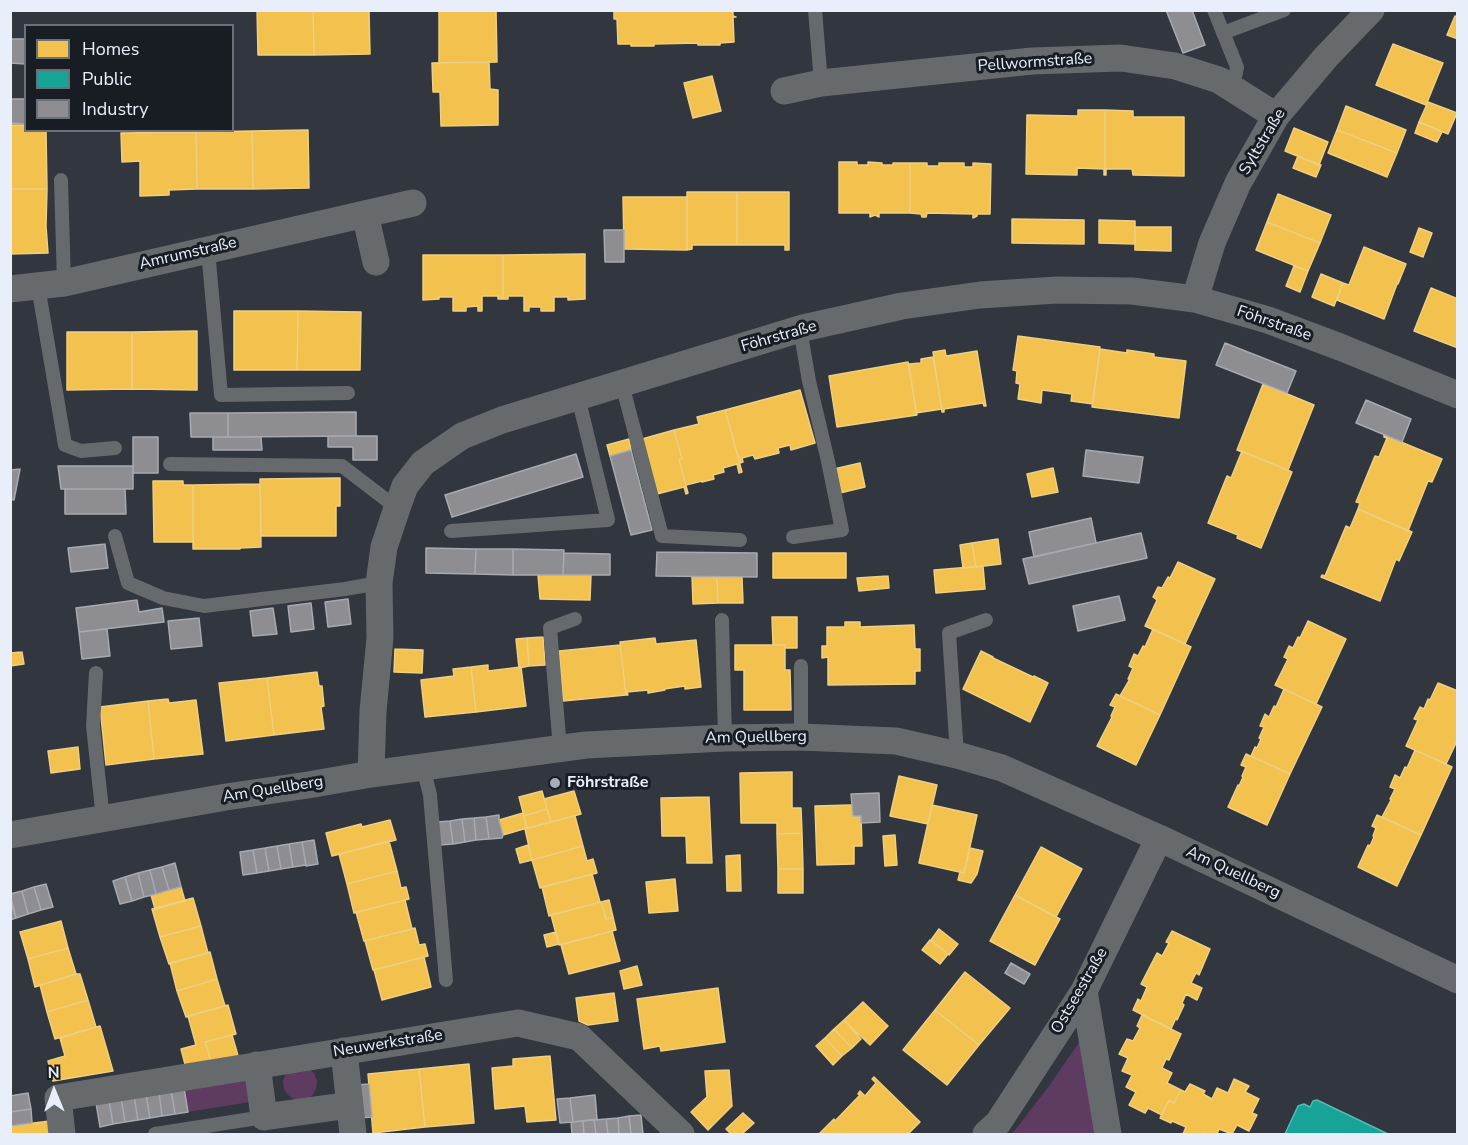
<!DOCTYPE html>
<meta charset="utf-8">
<style>
body{margin:0}
#map{position:relative;width:1468px;height:1145px;overflow:hidden;background:#31363f;font-family:"Nunito Sans",sans-serif}
canvas{display:block}
.frame{position:absolute;inset:0;border:12px solid #e8effa;pointer-events:none}
.legend{position:absolute;left:24px;top:24px;width:210px;height:108px;box-sizing:border-box;background:#181d24;border:2px solid #6b717a;margin:0;padding:8px 10px;list-style:none;font-size:18px;color:#e8effa}
.legend li{display:flex;align-items:center;gap:12px;height:30px}
.legend b{width:30px;border:2px solid #6b717a}
.north{position:absolute;left:24px;top:1061px;width:60px;height:60px;-webkit-text-stroke:4px #181d24;paint-order:stroke;rotate:359deg;font-size:16px;font-weight:700;line-height:24px;text-align:center;color:#e8effa}
.north::after{content:'';display:block;margin:auto;width:21px;height:27px;background:#e8effa;clip-path:polygon(50% 0,100% 100%,50% 72%,0 100%)}
</style>
<div id="map">
<canvas width="1468" height="1145"></canvas>
<div class="frame"></div>
<ul class="legend">
<li><b style="height:16px;background:#f2c14e"></b>Homes</li>
<li><b style="height:16px;background:#17a398"></b>Public</li>
<li><b style="height:16px;background:#8d8d92"></b>Industry</li>
</ul>
<div class="north">N</div>
</div>
<script>
const ctx = document.querySelector('canvas').getContext('2d');
ctx.lineJoin = 'round';
function paint(path, color) { ctx.fillStyle = color; ctx.fill(path, 'evenodd'); }
const toPath = rows => new Path2D(rows.map(r => 'M' + r).join(''));
function trace(path, color, width, dash) { ctx.strokeStyle = color; ctx.lineWidth = width; ctx.lineCap = dash ? 'butt' : 'round'; ctx.setLineDash(dash || []); ctx.stroke(path); }
function drawText(font, color, halo, rows, align = 'center') {
  ctx.font = font + ' "Nunito Sans",sans-serif'; ctx.lineWidth = 6; ctx.setLineDash([]); ctx.textBaseline = 'middle'; ctx.strokeStyle = halo; ctx.fillStyle = color; for (const [text, x, y, turn = 0] of rows) {
    ctx.save(); ctx.translate(x, y); ctx.rotate((+turn || 0) * Math.PI / 180); ctx.textAlign = isNaN(turn) ? turn : align; if (halo) ctx.strokeText(text, 0, 0); ctx.fillText(text, 0, 0); ctx.restore();
  }
}
paint(toPath([
 [1084,1035,1101,1134,1012,1134,1049,1086],
 [308,1068,314,1073,317,1081,316,1089,312,1096,304,1100,296,1100,289,1096,284,1089,283,1081,286,1073],
 [247,1078,250,1102,188,1112,184,1088]
]), '#5e3b61');
const homes = toPath([
 [257,10,313,10,314,55,258,55,257,10],
 [313,10,369,10,370,54,314,55,313,10],
 [439,10,496,10,497,62,439,63,439,10],
 [614,10,733,10,733,16,736,17,733,17,734,42,720,43,720,45,698,45,698,43,654,44,654,46,631,46,631,44,618,44,617,19,614,19,614,10],
 [1455,16,1458,17,1458,39,1447,35,1455,16],
 [1393,44,1443,63,1426,105,1376,85,1393,44],
 [489,62,490,89,498,90,498,125,441,126,440,92,433,92,432,63,489,62],
 [712,76,721,111,693,118,684,83,712,76],
 [1428,102,1457,113,1448,134,1419,122,1428,102],
 [1346,106,1406,130,1397,153,1337,130,1346,106],
 [1078,110,1105,110,1105,175,1104,175,1104,169,1077,168,1077,175,1026,174,1027,115,1078,116,1078,110],
 [1105,110,1133,111,1133,117,1184,117,1184,176,1133,175,1132,169,1106,169,1106,175,1105,175,1105,110],
 [1419,122,1442,132,1437,142,1415,133,1419,122],
 [10,125,26,125,26,130,46,130,47,189,10,189,10,125],
 [1294,128,1328,142,1319,165,1285,151,1294,128],
 [308,130,309,188,253,189,252,131,308,130],
 [1337,130,1397,153,1387,177,1328,153,1337,130],
 [252,131,253,189,197,189,196,132,252,131],
 [196,132,197,189,169,190,169,195,140,196,140,161,122,162,121,133,196,132],
 [1298,156,1321,165,1316,177,1293,168,1298,156],
 [839,162,857,162,857,165,868,165,868,162,882,163,882,165,893,165,893,163,910,163,910,213,879,213,879,217,875,215,870,217,870,213,839,213,839,162],
 [910,163,927,163,927,166,939,166,939,163,964,163,964,167,973,167,973,163,991,164,990,214,977,214,977,216,973,218,973,214,927,213,926,217,922,217,921,214,910,213,910,163],
 [10,189,47,189,46,226,48,253,10,254,10,189],
 [687,192,737,192,737,245,692,245,692,249,687,250,687,192],
 [737,192,789,192,789,250,785,250,785,245,737,245,737,192],
 [1278,194,1331,215,1320,243,1267,222,1278,194],
 [623,197,687,197,687,250,624,249,623,197],
 [1012,219,1084,220,1084,244,1012,243,1012,219],
 [1099,220,1135,221,1135,244,1099,243,1099,220],
 [1267,222,1320,243,1308,271,1256,250,1267,222],
 [1135,227,1171,227,1171,251,1135,250,1135,227],
 [1419,228,1432,233,1423,257,1410,252,1419,228],
 [1364,247,1406,264,1398,284,1397,284,1384,319,1337,300,1343,283,1349,285,1364,247],
 [585,254,585,299,568,300,568,297,554,297,554,311,541,311,541,307,529,307,529,311,524,311,524,296,508,296,508,299,503,299,503,255,585,254],
 [423,255,503,255,503,299,498,299,498,296,482,296,482,311,478,311,478,306,466,307,466,311,453,311,453,297,439,297,439,299,423,300,423,255],
 [1294,266,1308,271,1300,292,1286,286,1294,266],
 [1321,274,1343,283,1334,306,1312,297,1321,274],
 [1431,288,1458,299,1458,348,1414,331,1431,288],
 [234,311,298,311,297,370,234,370,234,311],
 [298,311,361,312,360,370,297,370,298,311],
 [197,331,197,390,132,389,132,332,197,331],
 [67,332,132,332,132,389,67,390,67,332],
 [1018,336,1100,347,1093,404,1071,401,1072,394,1042,390,1041,403,1018,399,1020,384,1016,383,1017,371,1013,370,1018,336],
 [1100,349,1127,353,1127,350,1154,354,1154,357,1186,361,1179,418,1092,407,1100,349],
 [945,350,946,356,977,351,986,406,984,406,983,403,944,409,944,412,942,412,933,352,945,350],
 [933,357,942,409,916,413,909,364,921,363,921,359,933,357],
 [908,362,917,415,837,427,829,376,908,362],
 [1263,384,1314,405,1288,470,1237,450,1263,384],
 [800,390,815,443,791,450,790,445,778,448,779,453,755,459,753,455,742,458,743,462,740,463,725,410,800,390],
 [725,410,742,472,739,473,737,464,723,468,724,472,713,475,714,479,702,482,702,481,686,485,679,460,682,459,674,430,699,424,697,417,725,410],
 [674,430,682,459,679,460,688,493,686,494,684,487,657,494,642,439,674,430],
 [1384,435,1442,459,1432,482,1428,481,1408,531,1358,509,1360,503,1356,502,1375,456,1379,457,1387,438,1384,437,1384,435],
 [629,439,631,450,610,456,607,445,629,439],
 [1242,451,1292,472,1261,548,1237,538,1238,535,1208,523,1227,476,1231,478,1242,451],
 [860,463,865,487,840,493,834,469,860,463],
 [1053,468,1058,492,1032,497,1027,474,1053,468],
 [340,478,340,506,336,506,336,536,261,536,260,479,340,478],
 [153,481,183,481,183,485,193,485,193,542,154,542,153,481],
 [260,484,261,547,240,548,240,549,193,549,193,485,260,484],
 [1358,509,1412,532,1399,561,1396,559,1380,601,1321,577,1322,575,1325,576,1346,526,1350,528,1358,509],
 [998,539,1001,564,976,567,972,543,998,539],
 [972,543,976,567,963,568,960,545,972,543],
 [773,553,846,553,846,578,773,578,773,553],
 [1178,562,1215,579,1185,644,1145,626,1157,600,1153,597,1158,587,1162,588,1168,577,1170,578,1178,562],
 [983,566,985,589,936,593,934,570,983,566],
 [538,575,591,575,590,600,540,599,538,575],
 [692,576,717,577,718,603,693,604,692,576],
 [888,576,889,588,859,591,857,578,888,576],
 [717,577,742,577,743,603,718,603,717,577],
 [772,617,797,617,797,648,785,648,785,645,773,645,772,617],
 [1308,621,1346,639,1316,704,1275,685,1288,659,1284,657,1289,646,1293,648,1298,637,1300,638,1308,621],
 [845,622,860,622,860,627,914,625,915,649,920,649,920,671,915,671,915,684,828,685,828,657,822,658,822,646,827,646,827,627,845,627,845,622],
 [1153,629,1191,647,1160,715,1120,696,1130,679,1128,679,1133,668,1129,666,1134,654,1138,656,1143,646,1145,647,1153,629],
 [543,637,545,665,529,666,527,638,543,637],
 [527,638,529,666,519,668,516,639,527,638],
 [655,638,656,644,696,640,701,687,685,689,685,686,664,689,665,690,648,693,648,690,627,692,628,695,626,695,620,642,655,638],
 [620,645,626,695,563,701,559,651,620,645],
 [735,645,785,645,785,670,790,670,791,710,744,710,744,670,735,670,735,645],
 [395,649,423,650,422,673,394,672,395,649],
 [981,651,993,657,993,658,1033,677,1034,676,1048,683,1030,722,963,689,981,651],
 [22,652,24,664,10,666,10,653,22,652],
 [488,665,488,671,521,667,526,706,476,712,471,667,488,665],
 [471,667,476,712,425,717,421,680,454,676,453,669,471,667],
 [317,672,319,686,322,686,324,706,321,707,324,729,274,735,267,678,317,672],
 [267,678,274,735,226,741,219,683,267,678],
 [1438,683,1458,691,1458,739,1446,764,1406,746,1418,720,1414,719,1420,707,1424,709,1428,699,1430,700,1438,683],
 [1284,689,1322,707,1290,774,1251,756,1255,747,1257,748,1261,739,1259,738,1264,727,1260,726,1265,714,1269,717,1274,706,1276,707,1284,689],
 [1116,694,1160,715,1136,765,1097,746,1112,717,1111,716,1115,707,1110,705,1116,694],
 [168,699,169,703,196,700,203,754,154,759,148,701,168,699],
 [148,701,154,759,106,765,100,707,148,701],
 [78,747,80,769,51,773,48,751,78,747],
 [1415,750,1452,767,1421,835,1382,817,1391,800,1390,799,1395,789,1390,787,1395,775,1400,778,1405,767,1407,768,1415,750],
 [1246,754,1290,774,1267,825,1228,807,1238,785,1239,786,1243,777,1242,776,1246,767,1241,765,1246,754],
 [792,772,792,808,801,808,802,833,777,834,777,823,741,823,740,773,792,772],
 [899,776,937,785,928,824,890,816,899,776],
 [542,791,547,809,524,816,519,797,542,791],
 [574,791,581,814,551,822,544,799,574,791],
 [709,797,712,863,687,863,686,836,662,836,661,798,709,797],
 [851,805,853,805,853,816,861,816,862,846,854,846,854,864,817,865,815,806,851,805],
 [932,805,977,815,964,873,919,863,932,805],
 [547,809,551,822,527,828,524,816,547,809],
 [523,813,527,828,503,835,499,820,523,813],
 [1377,815,1421,835,1397,886,1358,867,1368,845,1370,846,1374,837,1373,836,1376,828,1372,826,1377,815],
 [575,816,583,846,532,860,525,829,575,816],
 [390,820,396,840,332,856,326,833,361,824,362,827,390,820],
 [802,833,803,869,778,869,777,834,802,833],
 [895,835,897,865,885,866,883,836,895,835],
 [389,841,397,871,347,884,339,854,389,841],
 [528,845,532,860,520,863,516,849,528,845],
 [583,846,587,861,593,859,597,873,540,888,532,860,583,846],
 [1041,847,1082,869,1056,917,1015,895,1041,847],
 [970,848,983,851,977,874,971,883,958,880,960,872,964,873,970,848],
 [740,855,741,891,727,891,726,856,740,855],
 [778,869,803,869,803,893,778,893,778,869],
 [397,871,401,888,406,887,409,899,354,913,347,884,397,871],
 [592,874,600,902,549,916,542,887,592,874],
 [675,879,678,911,649,913,646,882,675,879],
 [181,887,185,901,155,909,151,895,181,887],
 [1015,895,1060,919,1035,965,990,941,1015,895],
 [193,898,201,926,160,937,152,909,193,898],
 [405,900,412,929,364,941,356,912,405,900],
 [609,900,613,917,606,919,601,902,609,900],
 [600,902,601,902,606,919,613,917,616,930,559,945,551,915,600,902],
 [61,921,68,948,28,959,20,932,61,921],
 [201,926,208,953,169,964,160,937,201,926],
 [415,928,419,945,425,944,428,956,373,970,365,941,415,928],
 [939,929,958,944,949,955,931,940,939,929],
 [612,931,620,961,569,974,561,945,612,931],
 [1172,931,1210,949,1199,975,1196,973,1191,983,1202,988,1197,1000,1186,994,1182,1003,1184,1005,1177,1020,1176,1018,1171,1029,1133,1010,1138,999,1141,1001,1147,987,1141,984,1157,953,1162,956,1169,943,1166,942,1172,931],
 [556,932,559,944,547,947,544,935,556,932],
 [930,940,948,954,940,964,922,950,930,940],
 [68,948,76,974,35,987,28,959,68,948],
 [210,952,217,979,177,991,170,963,210,952],
 [424,957,431,987,382,1000,374,970,424,957],
 [637,966,642,985,624,989,620,971,637,966],
 [965,972,1010,1008,979,1045,935,1010,965,972],
 [76,974,80,974,88,1000,47,1012,40,985,76,974],
 [217,979,225,1006,186,1017,177,991,217,979],
 [718,988,725,1042,661,1051,660,1046,644,1049,637,999,718,988],
 [614,993,618,1021,588,1025,579,1021,576,998,614,993],
 [88,1000,96,1027,55,1039,47,1012,88,1000],
 [863,1002,888,1026,870,1045,844,1020,863,1002],
 [228,1005,236,1034,205,1042,212,1064,186,1068,181,1049,196,1045,188,1016,228,1005],
 [935,1010,979,1045,947,1085,903,1050,935,1010],
 [1142,1015,1181,1034,1169,1060,1166,1059,1162,1068,1172,1073,1167,1083,1181,1090,1174,1103,1169,1100,1162,1115,1148,1108,1145,1113,1129,1105,1136,1092,1126,1087,1132,1075,1122,1071,1128,1058,1119,1054,1127,1039,1133,1041,1140,1028,1137,1026,1142,1015],
 [844,1020,861,1039,852,1048,834,1029,844,1020],
 [100,1026,113,1071,53,1081,48,1061,65,1056,60,1038,100,1026],
 [834,1029,852,1048,842,1056,825,1038,834,1029],
 [232,1035,239,1059,212,1064,205,1042,232,1035],
 [825,1038,842,1056,833,1065,816,1046,825,1038],
 [550,1056,556,1120,527,1122,525,1106,495,1109,492,1068,513,1066,513,1059,550,1056],
 [469,1064,474,1123,425,1127,419,1069,469,1064],
 [419,1069,425,1127,373,1133,368,1074,419,1069],
 [729,1070,732,1106,708,1130,691,1112,707,1097,705,1071,729,1070],
 [874,1077,920,1122,908,1134,819,1134,834,1119,835,1121,860,1095,858,1094,860,1091,865,1096,876,1083,872,1079,874,1077],
 [1234,1079,1249,1086,1245,1092,1259,1099,1252,1113,1257,1115,1249,1131,1237,1125,1232,1134,1219,1129,1217,1134,1206,1134,1203,1133,1202,1134,1183,1134,1186,1127,1172,1121,1171,1123,1160,1118,1169,1100,1174,1103,1181,1090,1185,1092,1190,1084,1205,1091,1203,1094,1212,1099,1217,1088,1228,1093,1234,1079],
 [743,1113,754,1123,742,1134,731,1134,726,1129,743,1113],
 [50,1121,51,1134,10,1134,10,1126,50,1121]
]);
paint(homes, '#f2c14e');
trace(homes, '#efcf82', 1.5);
const public = toPath([
 [1317,1100,1388,1134,1285,1134,1298,1106,1304,1104,1310,1107,1313,1101,1317,1100]
]);
paint(public, '#17a398');
trace(public, '#56bab5', 1.5);
const industry = toPath([
 [1166,10,1192,10,1205,45,1183,53,1166,10],
 [10,39,26,39,26,64,10,63,10,39],
 [10,99,26,99,26,124,10,123,10,99],
 [604,230,624,230,624,262,605,262,604,230],
 [1225,343,1296,371,1287,393,1216,365,1225,343],
 [1366,400,1411,419,1402,442,1356,423,1366,400],
 [356,412,356,436,228,437,228,413,356,412],
 [190,413,228,413,228,437,191,437,190,413],
 [328,436,377,436,377,460,353,460,353,447,328,447,328,436],
 [133,437,158,437,158,473,133,473,133,437],
 [213,437,261,437,262,450,213,450,213,437],
 [631,450,652,530,631,535,610,456,631,450],
 [1086,450,1143,457,1139,483,1083,476,1086,450],
 [576,454,583,477,452,517,445,495,576,454],
 [58,466,133,466,133,489,61,489,58,466],
 [20,469,14,500,10,499,10,470,20,469],
 [65,489,125,489,126,514,65,514,65,489],
 [1091,518,1096,543,1034,557,1029,532,1091,518],
 [1141,533,1147,558,1029,584,1023,559,1141,533],
 [105,544,108,568,71,572,68,548,105,544],
 [426,548,476,549,475,574,426,573,426,548],
 [476,549,513,549,513,575,475,574,476,549],
 [513,549,564,550,563,575,513,575,513,549],
 [657,552,757,553,757,577,656,576,657,552],
 [564,553,610,554,610,575,563,575,564,553],
 [1119,596,1125,620,1078,631,1073,606,1119,596],
 [348,599,351,624,328,627,325,602,348,599],
 [137,600,139,612,162,608,164,622,79,632,76,608,137,600],
 [311,603,314,629,291,632,288,606,311,603],
 [273,608,277,634,253,636,250,611,273,608],
 [199,618,202,646,171,649,168,621,199,618],
 [107,629,110,656,82,659,79,632,107,629],
 [879,793,880,822,861,823,861,816,853,816,851,794,879,793],
 [499,815,499,820,503,835,502,838,489,839,486,817,499,815],
 [486,817,489,839,476,840,474,818,486,817],
 [474,818,476,840,465,842,462,819,474,818],
 [462,819,465,842,453,844,450,821,462,819],
 [450,821,453,844,440,845,437,822,450,821],
 [314,840,318,864,306,866,302,842,314,840],
 [302,842,306,865,293,867,289,844,302,842],
 [289,844,293,867,281,869,277,846,289,844],
 [277,846,281,869,269,871,265,848,277,846],
 [265,848,269,871,257,873,253,850,265,848],
 [253,850,257,873,243,875,240,852,253,850],
 [175,863,181,887,169,890,162,867,175,863],
 [162,867,169,890,156,894,150,870,162,867],
 [150,870,156,894,144,897,138,873,150,870],
 [138,873,144,897,132,901,125,877,138,873],
 [125,877,132,901,120,904,113,881,125,877],
 [46,884,53,907,41,910,34,887,46,884],
 [34,887,41,910,28,914,22,891,34,887],
 [22,891,28,914,16,918,10,894,22,891],
 [10,899,16,918,10,920,10,899],
 [1011,963,1030,974,1024,984,1005,973,1011,963],
 [369,1084,372,1117,360,1118,356,1085,369,1084],
 [184,1088,188,1112,175,1114,171,1090,184,1088],
 [171,1090,175,1114,162,1116,159,1092,171,1090],
 [159,1092,162,1116,150,1118,146,1094,159,1092],
 [28,1093,31,1109,10,1112,10,1096,28,1093],
 [146,1094,150,1118,138,1120,134,1096,146,1094],
 [595,1095,597,1119,573,1122,570,1098,595,1095],
 [134,1096,138,1120,125,1122,121,1098,134,1096],
 [121,1098,125,1122,113,1124,109,1101,121,1098],
 [570,1098,573,1122,560,1123,557,1099,570,1098],
 [109,1101,113,1124,100,1127,96,1103,109,1101],
 [31,1109,32,1123,10,1126,10,1112,31,1109],
 [641,1115,643,1134,631,1134,629,1116,641,1115],
 [629,1116,631,1134,619,1134,618,1118,629,1116],
 [618,1118,619,1134,608,1134,606,1119,618,1118],
 [606,1119,608,1134,596,1134,594,1120,606,1119],
 [594,1120,596,1134,584,1134,583,1121,594,1120],
 [583,1121,584,1134,572,1134,571,1122,583,1121]
]);
paint(industry, '#8d8d92');
trace(industry, '#a8aab1', 1.5);
trace(toPath([
 [815,10,821,83],
 [1214,10,1237,67,1236,73,1231,87],
 [1223,33,1284,10],
 [61,180,64,283],
 [208,250,221,395,348,393],
 [38,286,65,445,81,451,115,448],
 [622,384,662,536,740,540],
 [170,464,342,466,397,508],
 [451,531,608,520,578,397],
 [115,536,128,583,163,598,204,606,345,589,379,583],
 [793,537,842,530,828,461,809,381,800,329],
 [722,620,725,738],
 [96,673,93,726,103,819],
 [801,737,801,666],
 [560,749,550,628,575,619],
 [957,755,949,633,986,620],
 [423,767,430,795,446,980],
 [155,1134,264,1117]
]), '#666a6c', 14);
trace(toPath([
 [784,91,821,83,1032,61,1121,58,1175,66,1219,80,1276,116],
 [365,214,376,262],
 [10,289,64,283,413,203],
 [1195,299,1212,243,1238,183,1276,116,1326,57,1371,10],
 [371,774,373,711,380,638,379,583,384,547,397,508,405,486,423,463,462,436,502,420,803,328,902,306,980,295,1057,290,1132,291,1195,299,1268,320,1340,347,1458,395],
 [10,835,226,797,308,785,371,774,586,745,725,738,801,737,896,741,957,755,1002,768,1159,838,1458,980],
 [1084,991,1108,1134],
 [344,1051,353,1134],
 [257,1065,264,1117,350,1105],
 [62,1134,58,1098,518,1023,579,1037,681,1134],
 [986,1134,998,1123,1084,991,1159,838]
]), '#666a6c', 27);
for (const [x, y, r, color] of [
 [555,783,6,"#a8aeb9"]
]) { const dot = new Path2D(); dot.arc(x, y, r, 0, 2 * Math.PI); ctx.fillStyle = color; ctx.fill(dot); trace(dot, '#181d24', 2); }
drawText('16px', '#e8effa', '#181d24', [
 ["Pellwormstraße",1035,63,-4],
 ["Syltstraße",1263,142,-59],
 ["Amrumstraße",188,254,-13],
 ["Föhrstraße",1274,324,19],
 ["Föhrstraße",779,337,-16],
 ["Am Quellberg",756,738,-1],
 ["Am Quellberg",273,790,-9],
 ["Am Quellberg",1233,873,25],
 ["Ostseestraße",1080,991,-60],
 ["Neuwerkstraße",388,1044,-9]
]);
drawText('bold 16px', '#e8effa', '#181d24', [
 ["Föhrstraße",567,783]
], 'left');
</script>
